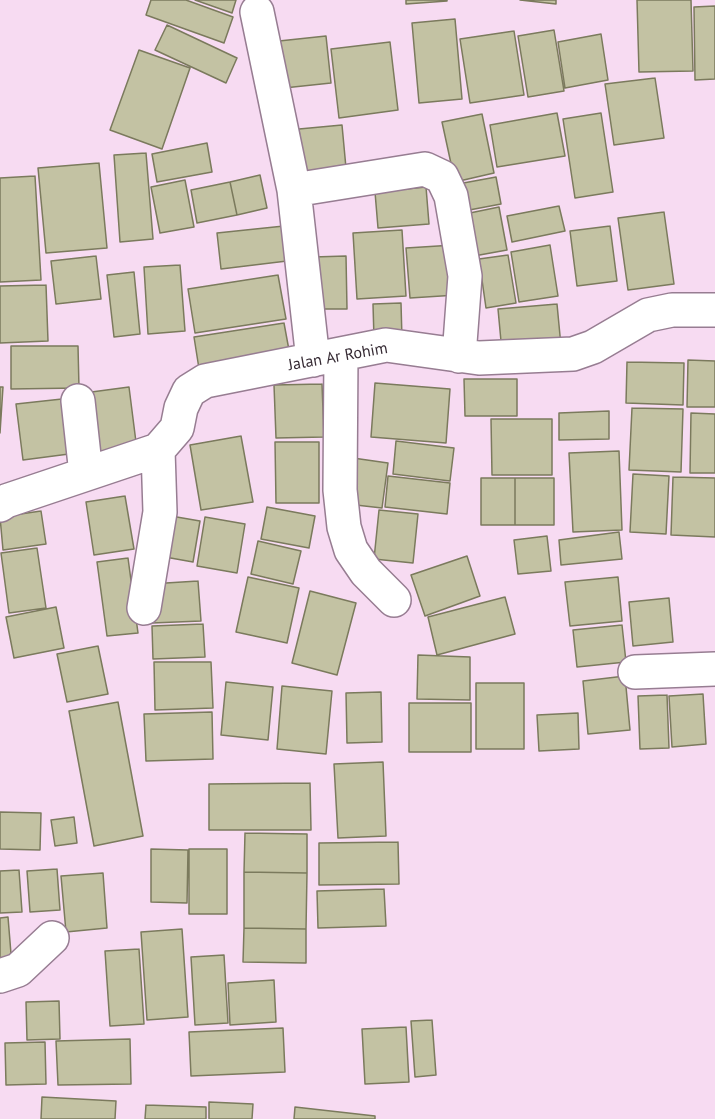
<!DOCTYPE html>
<style>
body{margin:0}
canvas{display:block;background:#f7dbf2}
</style>
<canvas width="715" height="1119"></canvas>
<script>
const ctx = document.querySelector('canvas').getContext('2d');
ctx.lineJoin = 'round';
function paint(path, color) { ctx.fillStyle = color; ctx.fill(path, 'evenodd'); }
const toPath = rows => new Path2D(rows.map(r => 'M' + r).join(''));
function trace(path, color, width, dash) { ctx.strokeStyle = color; ctx.lineWidth = width; ctx.lineCap = dash ? 'butt' : 'round'; ctx.setLineDash(dash || []); ctx.stroke(path); }
function drawText(font, color, halo, rows, align = 'center') {
  ctx.font = font + ' "PT Sans",sans-serif'; ctx.lineWidth = 4.5; ctx.setLineDash([]); ctx.textBaseline = 'middle'; ctx.strokeStyle = halo; ctx.fillStyle = color; for (const [text, x, y, turn = 0] of rows) {
    ctx.save(); ctx.translate(x, y); ctx.rotate((+turn || 0) * Math.PI / 180); ctx.textAlign = isNaN(turn) ? turn : align; if (halo) ctx.strokeText(text, 0, 0); ctx.fillText(text, 0, 0); ctx.restore();
  }
}
const building = toPath([
 [151,0,186,0,233,17,224,43,146,15,151,0],
 [195,0,236,0,232,13,195,0],
 [406,0,447,0,447,1,406,4,406,0],
 [520,0,556,0,556,4,520,0],
 [637,0,691,0,693,71,639,72,637,0],
 [715,6,715,79,695,80,694,7,715,6],
 [455,19,462,99,419,103,412,23,455,19],
 [167,25,237,58,226,83,155,50,167,25],
 [554,30,564,91,528,97,518,36,554,30],
 [514,31,524,95,470,103,460,39,514,31],
 [601,34,608,80,565,88,558,42,601,34],
 [326,36,331,83,284,88,279,41,326,36],
 [390,42,398,110,339,118,331,49,390,42],
 [139,50,190,68,162,149,110,130,139,50],
 [655,78,664,138,614,145,605,84,655,78],
 [557,113,565,156,497,167,490,125,557,113],
 [601,113,613,192,575,198,563,119,601,113],
 [482,114,494,173,455,182,442,122,482,114],
 [342,125,346,168,303,172,299,129,342,125],
 [207,143,212,172,157,182,152,154,207,143],
 [146,153,153,239,120,242,114,155,146,153],
 [99,163,107,248,46,253,38,168,99,163],
 [260,175,267,208,237,215,230,182,260,175],
 [35,176,41,280,0,282,0,178,35,176],
 [496,177,501,204,464,211,458,184,496,177],
 [185,180,194,227,160,233,151,187,185,180],
 [230,182,237,215,197,223,191,190,230,182],
 [426,187,429,224,378,228,375,192,426,187],
 [559,206,565,231,512,242,507,216,559,206],
 [499,207,507,250,474,256,465,214,499,207],
 [664,212,674,284,628,290,618,218,664,212],
 [284,226,287,261,221,269,217,233,284,226],
 [610,226,617,281,577,286,570,231,610,226],
 [402,230,406,296,357,299,353,233,402,230],
 [454,245,457,295,410,298,406,248,454,245],
 [550,245,558,296,519,302,511,252,550,245],
 [508,255,516,303,486,308,479,259,508,255],
 [96,256,101,299,56,304,51,261,96,256],
 [346,256,347,309,315,309,313,257,346,256],
 [180,265,185,331,148,334,144,267,180,265],
 [134,272,140,334,114,337,107,275,134,272],
 [278,275,286,319,195,333,188,289,278,275],
 [46,285,48,341,0,343,0,286,46,285],
 [401,303,402,339,374,339,373,304,401,303],
 [557,304,561,346,502,352,498,309,557,304],
 [284,323,291,361,200,375,194,337,284,323],
 [11,346,78,346,79,388,11,389,11,346],
 [688,360,715,361,715,407,687,407,688,360],
 [627,362,684,363,683,405,626,403,627,362],
 [464,379,517,379,517,416,465,416,464,379],
 [375,383,450,389,446,443,371,437,375,383],
 [322,384,324,437,276,438,274,385,322,384],
 [0,387,3,387,0,433,0,387],
 [129,387,137,450,92,456,84,393,129,387],
 [62,399,69,454,23,460,16,404,62,399],
 [632,408,683,409,681,472,629,470,632,408],
 [609,411,609,439,559,440,559,413,609,411],
 [691,413,715,414,715,473,690,473,691,413],
 [491,419,552,419,552,475,492,475,491,419],
 [241,436,253,502,201,510,190,445,241,436],
 [396,441,454,448,450,481,393,474,396,441],
 [275,442,319,442,319,503,276,503,275,442],
 [619,451,622,530,573,532,569,453,619,451],
 [353,458,388,463,382,508,347,504,353,458],
 [633,474,669,476,666,534,630,532,633,474],
 [388,476,450,483,447,514,385,507,388,476],
 [673,477,715,478,715,537,671,535,673,477],
 [481,478,515,478,515,525,481,525,481,478],
 [515,478,554,478,554,525,515,525,515,478],
 [125,496,134,549,94,555,86,502,125,496],
 [267,507,315,516,309,548,261,539,267,507],
 [379,510,418,514,413,563,374,559,379,510],
 [41,511,46,544,3,550,0,517,41,511],
 [171,516,200,521,193,562,165,557,171,516],
 [205,517,245,524,237,573,197,566,205,517],
 [619,532,622,559,561,565,559,540,619,532],
 [547,536,551,571,518,574,514,540,547,536],
 [258,541,301,551,293,584,251,574,258,541],
 [37,548,46,608,9,613,1,553,37,548],
 [467,556,480,596,425,616,411,575,467,556],
 [128,558,138,633,107,636,97,562,128,558],
 [248,577,299,588,287,643,236,632,248,577],
 [618,577,622,621,570,626,565,582,618,577],
 [198,581,201,621,152,623,150,584,198,581],
 [310,591,356,603,337,675,292,663,310,591],
 [505,597,515,634,437,655,428,617,505,597],
 [669,598,673,642,633,646,629,602,669,598],
 [56,607,64,648,14,658,6,617,56,607],
 [203,624,205,657,153,659,152,626,203,624],
 [622,625,626,662,577,667,573,630,622,625],
 [98,646,108,694,67,702,57,654,98,646],
 [418,655,470,657,470,700,417,699,418,655],
 [154,662,211,662,213,708,155,710,154,662],
 [625,676,630,730,588,734,583,681,625,676],
 [226,682,273,687,268,740,221,735,226,682],
 [476,683,524,683,524,749,476,749,476,683],
 [282,686,332,691,326,754,277,749,282,686],
 [381,692,382,742,347,743,346,693,381,692],
 [703,694,706,744,672,747,669,696,703,694],
 [667,695,669,748,640,749,638,696,667,695],
 [118,702,143,836,94,846,69,711,118,702],
 [409,703,471,703,471,752,409,752,409,703],
 [212,712,213,759,146,761,144,714,212,712],
 [578,713,579,749,539,751,537,715,578,713],
 [383,762,386,836,338,838,334,764,383,762],
 [310,783,311,830,209,830,209,784,310,783],
 [0,812,41,813,40,850,0,849,0,812],
 [74,817,77,843,55,846,51,820,74,817],
 [245,833,307,834,307,873,244,872,245,833],
 [398,842,399,884,319,885,319,843,398,842],
 [151,849,188,850,187,903,151,902,151,849],
 [189,849,227,849,227,914,189,914,189,849],
 [57,869,60,910,30,912,27,871,57,869],
 [19,870,22,912,0,913,0,871,19,870],
 [244,872,307,873,306,929,244,928,244,872],
 [103,873,107,928,66,932,61,876,103,873],
 [384,889,386,926,318,928,317,891,384,889],
 [8,917,12,966,0,967,0,918,8,917],
 [244,928,306,929,306,963,243,962,244,928],
 [182,929,188,1017,147,1020,141,932,182,929],
 [139,949,144,1024,110,1026,105,951,139,949],
 [224,955,228,1023,195,1025,191,957,224,955],
 [274,980,276,1022,230,1025,228,983,274,980],
 [59,1001,60,1039,27,1040,26,1002,59,1001],
 [432,1020,436,1075,415,1077,411,1021,432,1020],
 [406,1027,409,1082,365,1084,362,1029,406,1027],
 [283,1028,285,1072,191,1076,189,1032,283,1028],
 [130,1039,131,1084,58,1085,56,1041,130,1039],
 [45,1042,46,1084,6,1085,5,1043,45,1042],
 [42,1097,116,1101,115,1119,41,1119,42,1097],
 [209,1102,253,1104,252,1119,209,1119,209,1102],
 [146,1105,206,1107,206,1119,145,1119,146,1105],
 [295,1107,375,1116,375,1119,294,1119,295,1107]
]);
paint(building, '#c3c2a3');
trace(building, '#7b7a5d', 1.5);
const minor = toPath([
 [257,12,294,190],
 [341,355,340,490,344,527,351,550,366,572,394,600],
 [313,360,294,190,425,169,442,177,451,196,465,276,459,356],
 [78,401,86,474],
 [0,505,6,501,158,450,177,428,181,408,189,391,205,381,386,345,479,358,573,354,593,347,648,315,672,310,715,310],
 [144,608,160,512,158,450],
 [635,672,715,669],
 [0,976,18,970,52,938]
]);
trace(minor, '#977d92', 36);
trace(minor, '#fff', 33);
drawText('16px', '#362b34', '#fff', [
 ["Jalan Ar Rohim",338,357,-10]
]);
</script>
